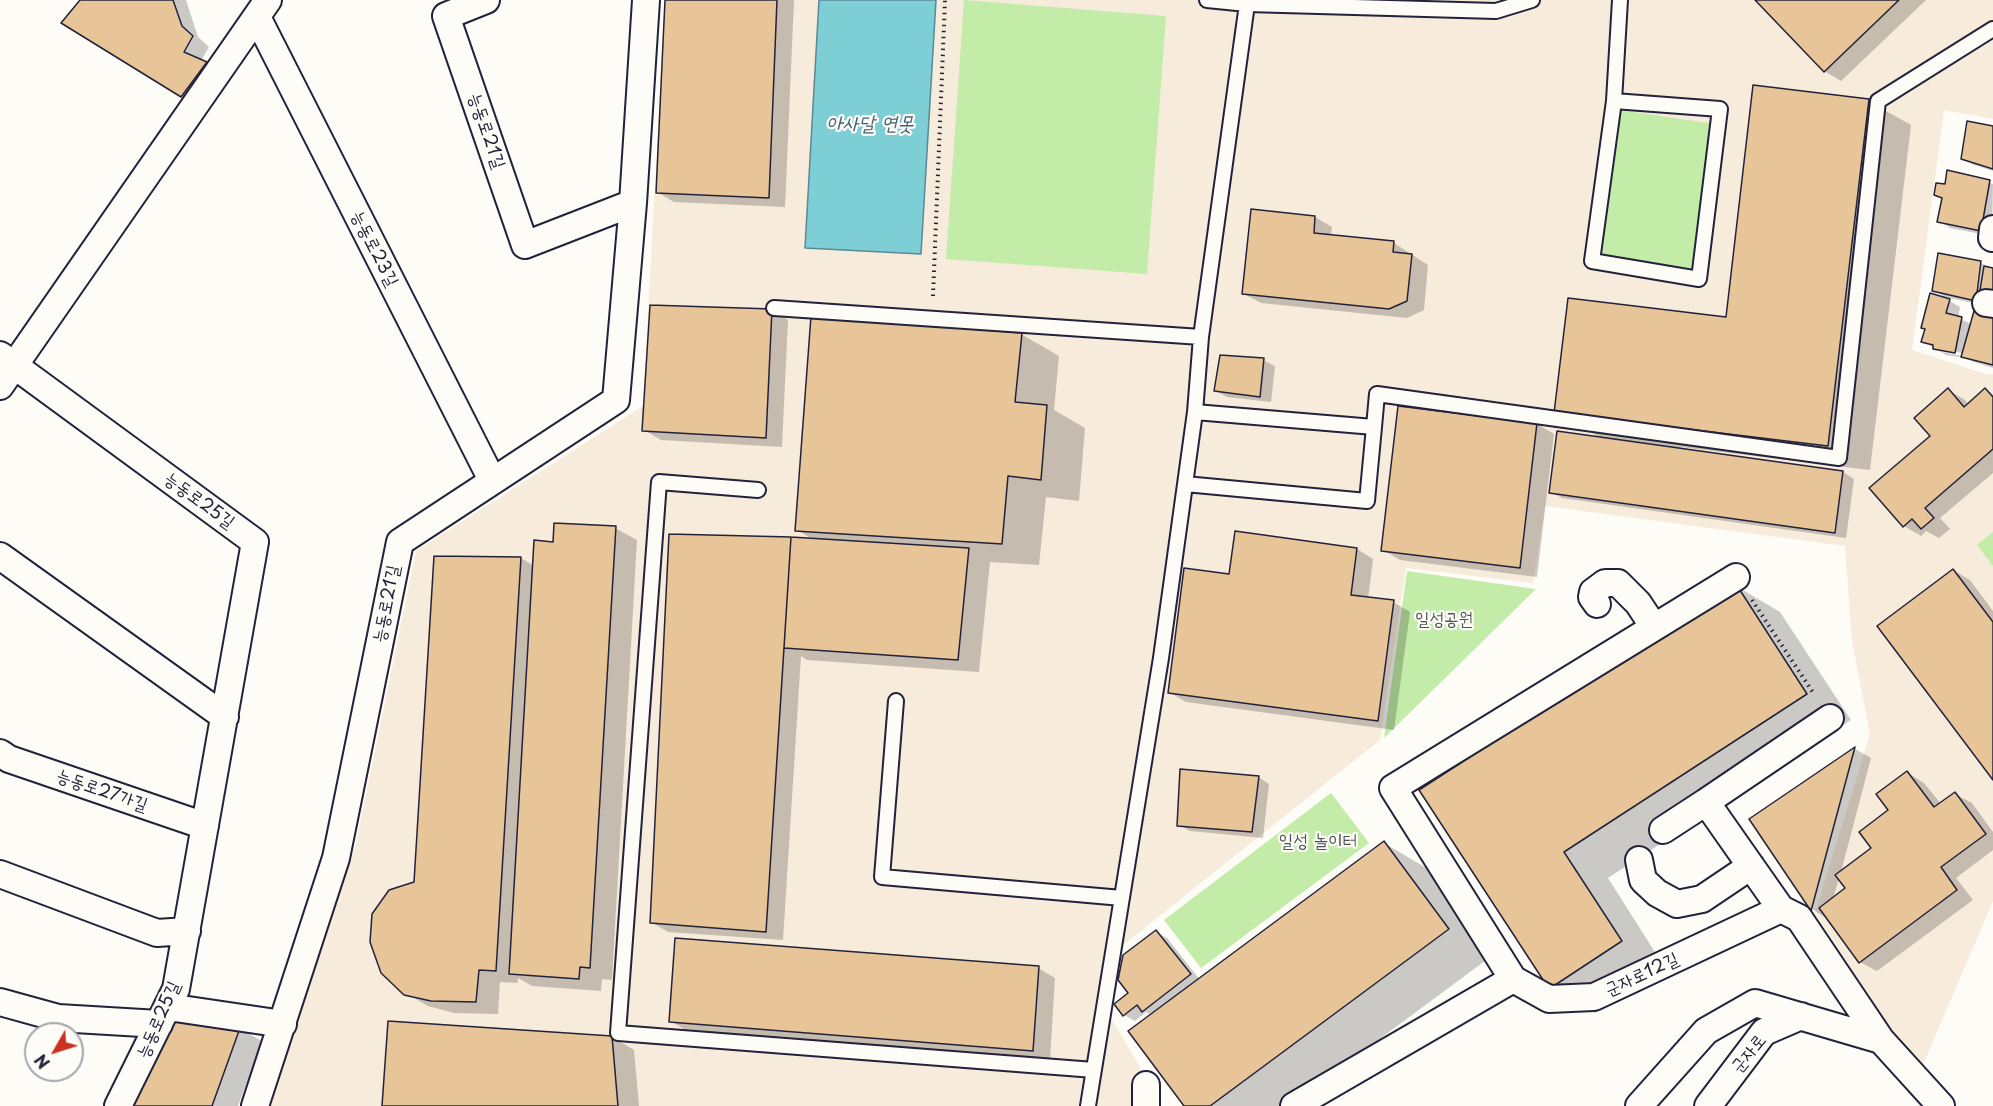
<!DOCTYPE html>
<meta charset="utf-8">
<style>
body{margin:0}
#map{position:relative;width:1993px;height:1106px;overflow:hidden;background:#fdfcf7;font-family:"Playpen Sans",sans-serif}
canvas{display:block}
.north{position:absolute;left:24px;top:1022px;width:60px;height:60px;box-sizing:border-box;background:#fdfcf7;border:2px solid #a5a5ac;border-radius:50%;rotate:231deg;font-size:16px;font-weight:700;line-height:24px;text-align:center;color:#22223b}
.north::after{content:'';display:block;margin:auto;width:21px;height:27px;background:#c8321e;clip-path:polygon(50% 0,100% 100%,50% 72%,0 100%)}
</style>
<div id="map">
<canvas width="1993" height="1106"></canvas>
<div class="north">N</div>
</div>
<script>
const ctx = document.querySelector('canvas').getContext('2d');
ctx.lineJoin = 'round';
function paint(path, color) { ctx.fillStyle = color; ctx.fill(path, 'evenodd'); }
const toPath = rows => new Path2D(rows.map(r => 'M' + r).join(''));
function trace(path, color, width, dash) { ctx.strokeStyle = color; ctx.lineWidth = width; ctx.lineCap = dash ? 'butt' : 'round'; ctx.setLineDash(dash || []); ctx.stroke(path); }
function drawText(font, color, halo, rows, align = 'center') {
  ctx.font = font + ' "Playpen Sans","Poor Story",sans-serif'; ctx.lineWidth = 4.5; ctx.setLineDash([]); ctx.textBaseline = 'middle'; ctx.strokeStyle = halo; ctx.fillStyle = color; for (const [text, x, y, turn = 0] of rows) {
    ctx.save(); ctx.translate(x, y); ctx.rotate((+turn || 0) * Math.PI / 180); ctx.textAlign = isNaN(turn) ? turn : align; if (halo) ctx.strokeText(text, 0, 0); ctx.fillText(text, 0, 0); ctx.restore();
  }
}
paint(toPath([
 [665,0,1993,0,1993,119,1944,110,1912,350,1989,375,1993,374,1993,901,1921,1069,1891,1029,1815,913,1870,734,1852,641,1845,546,1545,506,1533,583,1406,568,1380,740,1118,949,1106,1010,1140,1067,1133,1106,269,1106,355,847,416,551,643,406]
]), '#f7ebdb');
paint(toPath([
 [964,0,1166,16,1147,274,946,259],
 [1620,110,1715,124,1693,272,1598,257],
 [1993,532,1993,566,1977,545],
 [1407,571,1536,589,1384,738],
 [1331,793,1369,843,1201,968,1164,920]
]), '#c3eca8');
const water = toPath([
 [819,0,936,0,921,254,805,248,819,0]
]);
paint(water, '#7dced5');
trace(water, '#598997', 1.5);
paint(toPath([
 [81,0,186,0,198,37,209,47,201,61,222,72,198,106,63,23],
 [666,0,794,0,785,207,674,202,657,192],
 [1757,0,1926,0,1841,81,1824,71],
 [1868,101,1911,125,1870,470,1681,447,1680,449,1843,472,1854,479,1846,538,1562,498,1550,492,1601,438,1556,412,1727,319],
 [1993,128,1993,171,1974,165,1962,159],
 [1949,172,1993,184,1992,236,1950,228,1939,221],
 [1315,217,1332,227,1331,236,1394,243,1428,265,1424,310,1407,318,1261,303,1244,294],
 [1981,263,1993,270,1987,306,1945,297,1934,290],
 [1948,300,1960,307,1958,318,1971,324,1993,316,1993,368,1974,362,1966,358,1946,355,1923,341],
 [1938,349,1962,353,1962,356,1942,352],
 [772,310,788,320,782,447,661,440,644,430],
 [1021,334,1059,356,1054,410,1085,428,1079,501,1046,497,1039,565,990,562,979,672,807,660,801,656,783,940,668,932,651,922,670,536,814,540,797,530],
 [1263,360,1275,366,1271,402,1227,397,1216,391],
 [1948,390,1965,400,1969,405,1985,390,1993,395,1993,473,1940,518,1950,529,1939,538,1926,531,1921,536,1904,526,1932,436],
 [1400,408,1537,424,1554,434,1537,577,1400,560,1383,550],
 [615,528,637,540,612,980,602,979,601,991,532,986,518,978,518,983,500,982,498,1014,454,1013,428,1006,405,993,416,883,435,557,521,558,534,566,554,543],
 [1357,549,1373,559,1368,599,1393,602,1410,612,1394,730,1186,702,1169,692,1231,576],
 [1953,570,1970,580,1993,611,1993,778],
 [1736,586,1780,612,1851,720,1608,878,1665,968,1595,1013,1550,988,1421,790],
 [1855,749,1871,758,1841,872,1873,848,1908,773,1924,783,1941,804,1955,794,1972,803,1993,832,1993,850,1956,878,1973,900,1877,971,1860,962,1828,919,1812,909,1751,819],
 [1839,878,1847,889,1833,899],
 [1258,777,1269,784,1263,838,1190,831,1179,825],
 [1384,843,1428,869,1493,955,1289,1106,1186,1106,1152,1016,1146,1012,1135,1021,1124,1015,1130,994,1156,932,1167,938,1200,980],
 [1038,968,1055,978,1050,1059,687,1031,671,1021],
 [240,1029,262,1041,238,1106,134,1106],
 [612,1037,634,1050,639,1106,383,1106]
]), '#0003');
const building = toPath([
 [80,0,173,0,182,26,193,36,184,52,207,62,181,97,61,23,80,0],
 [665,0,777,0,769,198,656,193,665,0],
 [1755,0,1899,0,1824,72,1755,0],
 [1753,85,1869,99,1828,446,1554,413,1568,298,1726,317,1753,85],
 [1967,121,1993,126,1993,169,1961,159,1967,121],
 [1947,170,1990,180,1981,231,1937,222,1942,198,1934,195,1936,183,1945,184,1947,170],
 [1251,209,1315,216,1314,233,1394,241,1393,252,1412,254,1407,301,1389,309,1242,294,1251,209],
 [1938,253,1981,261,1976,301,1932,291,1938,253],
 [1984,266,1993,268,1993,299,1979,296,1984,266],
 [1930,293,1950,299,1946,313,1962,317,1955,353,1933,349,1933,345,1921,342,1925,329,1921,328,1930,293],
 [650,305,772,309,766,438,642,431,650,305],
 [1974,311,1993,314,1993,365,1961,357,1974,311],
 [811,316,1022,333,1015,402,1047,405,1041,480,1008,476,1002,544,795,531,811,316],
 [1220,355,1264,358,1260,397,1214,391,1220,355],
 [1948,388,1964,407,1985,388,1993,397,1993,449,1925,508,1934,518,1921,529,1912,519,1903,527,1869,488,1930,436,1914,418,1948,388],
 [1398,406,1537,423,1520,568,1381,551,1398,406],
 [1557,431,1843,471,1835,533,1549,493,1557,431],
 [554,523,616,526,590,968,580,967,579,979,509,974,534,540,553,542,554,523],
 [1235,531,1357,548,1351,595,1394,600,1378,721,1168,693,1184,568,1229,574,1235,531],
 [669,534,791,537,766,932,650,923,669,534],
 [791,537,969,548,958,660,784,648,791,537],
 [434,556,521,557,496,971,479,970,476,1002,431,1001,404,995,381,973,370,942,372,914,389,890,414,882,434,556],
 [1953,569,1993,622,1993,780,1877,626,1953,569],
 [1736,584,1807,694,1564,852,1622,941,1549,989,1419,790,1736,584],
 [1855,747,1811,911,1749,819,1855,747],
 [1180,769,1259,776,1252,832,1177,826,1180,769],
 [1907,771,1934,807,1955,792,1986,834,1941,867,1957,890,1859,963,1819,908,1845,888,1835,875,1871,848,1859,832,1888,810,1876,794,1907,771],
 [1384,841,1449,929,1210,1106,1184,1106,1128,1031,1384,841],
 [1156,930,1191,974,1142,1012,1137,1005,1123,1016,1114,1004,1128,993,1118,980,1123,955,1156,930],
 [675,938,1039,966,1033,1051,669,1022,675,938],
 [172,1017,240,1028,212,1106,133,1106,172,1017],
 [388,1021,612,1036,618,1106,382,1106,388,1021]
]);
paint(building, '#e8c499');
trace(building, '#22223b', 1.5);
const service = toPath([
 [1207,0,1247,4],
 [1614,101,1720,109,1699,279,1592,261,1614,101,1620,0],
 [774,308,1201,337],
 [1195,412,1374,427,1377,394,1839,458,1878,101,1993,29],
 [1185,484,1367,501,1374,427],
 [758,490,659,482,618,1033,1094,1070],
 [896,701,882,877,1122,898],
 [1088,1106,1161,658,1195,412,1201,337,1247,4,1496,11,1532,0]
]);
const minor = toPath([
 [486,0,446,16,525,245,633,203],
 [257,17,492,480],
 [1992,238,1993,229],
 [1986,303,1993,304],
 [0,355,255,542,176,989,118,1106],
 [0,386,268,0],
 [0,556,225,717],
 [1597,604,1592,597,1593,592,1605,583,1618,583,1638,603,1654,627],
 [1830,718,1706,802,1781,909,1799,918,1881,1040,1941,1106],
 [0,753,9,759,205,826],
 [1663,830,1706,802],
 [1639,860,1643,880,1657,893,1677,904,1702,899,1751,866],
 [0,874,157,933,187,931],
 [1513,979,1393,788,1736,577],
 [0,1002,58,1018,159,1024],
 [168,1007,283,1024],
 [255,1106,336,858,400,542,616,400,633,203,646,0],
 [1146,1106,1146,1085],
 [1294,1106,1513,979,1549,999,1594,997,1781,909],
 [1639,1106,1706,1031,1755,1003,1881,1040],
 [1708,1106,1764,1032,1801,1016]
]);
trace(service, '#22223b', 18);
trace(minor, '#22223b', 30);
trace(toPath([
 [933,296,945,0],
 [1752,600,1814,694]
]), '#22223b', 4, [1.5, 4.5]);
trace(service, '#fdfcf7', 14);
trace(minor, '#fdfcf7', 26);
drawText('18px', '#22223b', '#fdfcf7', [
 ["능동로21길",486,131,71],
 ["능동로23길",374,249,63],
 ["능동로25길",199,501,36],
 ["능동로21길",387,604,-79],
 ["능동로27가길",102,791,19],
 ["군자로12길",1642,975,-25],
 ["능동로25길",159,1020,-66],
 ["군자로",1749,1054,-51]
]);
drawText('18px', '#4a5456', '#fdfcf7', [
 ["일성공원",1444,620],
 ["일성 놀이터",1318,842]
]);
drawText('italic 20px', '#425e71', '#fdfcf7', [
 ["아사달 연못",870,124]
]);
</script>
